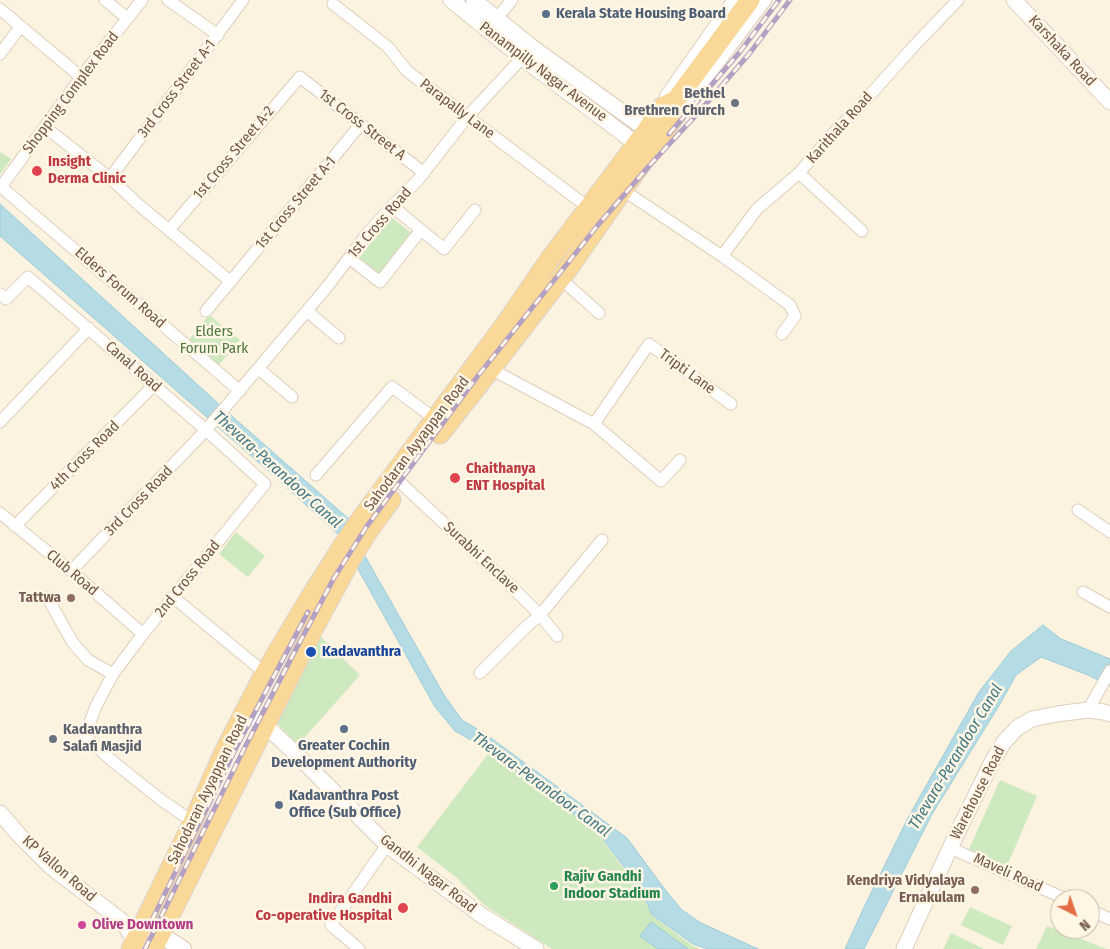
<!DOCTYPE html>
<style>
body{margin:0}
#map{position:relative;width:1110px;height:949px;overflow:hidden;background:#fcf2e0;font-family:"Fira Sans Condensed",sans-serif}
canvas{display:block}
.north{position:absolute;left:1050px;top:889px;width:50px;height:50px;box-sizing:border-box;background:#fff6e5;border:1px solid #c6b7a6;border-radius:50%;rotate:139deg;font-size:14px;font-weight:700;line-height:20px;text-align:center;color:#715848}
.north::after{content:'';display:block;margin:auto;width:18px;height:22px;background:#e46f46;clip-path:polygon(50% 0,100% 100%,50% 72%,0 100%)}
</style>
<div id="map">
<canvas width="1110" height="949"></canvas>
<div class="north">N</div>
</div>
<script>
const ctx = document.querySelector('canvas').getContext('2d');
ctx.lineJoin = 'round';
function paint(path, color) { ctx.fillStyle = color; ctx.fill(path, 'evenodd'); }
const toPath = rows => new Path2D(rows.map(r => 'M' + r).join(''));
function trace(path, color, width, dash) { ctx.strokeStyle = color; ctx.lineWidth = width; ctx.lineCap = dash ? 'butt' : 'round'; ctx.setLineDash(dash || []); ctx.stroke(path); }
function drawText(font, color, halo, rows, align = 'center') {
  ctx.font = font + ' "Fira Sans Condensed",sans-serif'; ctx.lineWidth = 5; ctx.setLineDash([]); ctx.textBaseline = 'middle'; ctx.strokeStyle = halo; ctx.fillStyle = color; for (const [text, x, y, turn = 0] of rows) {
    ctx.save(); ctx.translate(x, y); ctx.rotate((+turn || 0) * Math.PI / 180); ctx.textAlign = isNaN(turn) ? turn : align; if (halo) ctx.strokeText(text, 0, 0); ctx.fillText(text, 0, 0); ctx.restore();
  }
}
paint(toPath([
 [0,152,11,159,1,173,0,173],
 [391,217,414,235,380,279,357,261],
 [209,315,240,340,218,366,188,341],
 [236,532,265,556,248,577,219,554],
 [320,636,360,675,298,745,275,721],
 [489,753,566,809,598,834,640,890,652,916,693,946,700,949,552,949,484,905,457,878,417,847],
 [1000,780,1037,796,1007,866,969,849],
 [970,907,1012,926,1003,945,961,925],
 [1047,926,1107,949,1036,949],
 [951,933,984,949,943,949]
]), '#cee8bf');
const water = toPath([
 [0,204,233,417,350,520,361,549,444,695,462,720,484,733,627,838,666,891,682,910,701,923,758,949,708,949,693,944,652,915,641,889,599,834,535,784,478,744,455,731,435,707,339,535,275,477,0,236,0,204],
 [1043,625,1061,639,1110,659,1110,686,1088,675,1041,657,1016,675,1000,704,932,814,864,949,845,949,866,903,909,816,979,692,1011,651,1043,625],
 [651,922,688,949,658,949,640,936,651,922]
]);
paint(water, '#b5dce4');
trace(water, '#9ccbd6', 1);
const minor = toPath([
 [105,0,127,18],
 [168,0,218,35],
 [333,4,388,47,407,71,589,208],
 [0,9,81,77],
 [496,19,512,0],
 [0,54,20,27],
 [662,107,666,95,733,0],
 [676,115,686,106,766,0],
 [45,127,110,178,139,205,231,282],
 [799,173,862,231],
 [110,178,243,0],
 [0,186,240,391],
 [1,187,81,77,142,0],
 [623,190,722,256,790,305,795,316,782,334],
 [392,206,444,249,475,210],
 [169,230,300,77,424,173],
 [722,256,757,209,799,173,838,128,852,115,914,46,958,0],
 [349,258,380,282,421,230],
 [561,279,599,313],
 [0,294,6,299,28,277,206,430,265,484,143,634,113,674,96,706,85,736,111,760,160,799,193,822],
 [206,311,361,124],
 [307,311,339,338],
 [259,369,292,397],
 [491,369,594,424,661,481,680,460],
 [0,422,89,328],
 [594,424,649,344,731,404],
 [316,475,392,387,435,419],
 [402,484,514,589,540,615,557,636],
 [1078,510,1110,532],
 [0,513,71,571,143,634],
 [15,526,154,385],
 [71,571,206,430,327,287,367,234,392,206,418,180,467,117,522,58],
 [1083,592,1110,607],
 [47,597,73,643,88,660,113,674],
 [173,597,265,673],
 [480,673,527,626,540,615,602,540],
 [1088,710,1110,671],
 [950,848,1066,899],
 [1090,910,1110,919],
 [359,949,331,925,387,845]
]);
const tertiary = toPath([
 [451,0,522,58,622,133,636,144],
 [474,0,532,47,647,130],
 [1014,0,1110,102],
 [245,711,265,725,296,754,387,845,481,915,536,949],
 [0,813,19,835,51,867,122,921,135,941],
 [904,949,950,848,992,762,1004,742,1017,728,1032,719,1057,714,1088,710,1104,712,1110,714]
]);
const secondary = toPath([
 [151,929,183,949]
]);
const primary = toPath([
 [440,434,491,369,568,269,623,190,676,115,676,100],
 [131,949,193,822,224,752,245,711,265,673,309,599,342,547,360,520,504,326,550,259,647,130,662,107,676,100,750,0],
 [153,949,316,624,351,559,366,534,391,500]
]);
trace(minor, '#dfcebc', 13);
trace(tertiary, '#dfcebc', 17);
trace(secondary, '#e4cfba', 18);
trace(primary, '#dad4cf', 21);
trace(minor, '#fff', 11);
trace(tertiary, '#fff', 15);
trace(secondary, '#fff', 16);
trace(primary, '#fad998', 19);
const rail = toPath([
 [669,134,739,53,779,0],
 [152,920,238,744,308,612],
 [145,949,245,747,294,653,334,578,367,526,477,377,598,225,649,166,699,112,749,54,790,0]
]);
trace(rail, '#b4a0c3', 5);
trace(rail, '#fff6e5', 3, [9]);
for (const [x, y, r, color] of [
 [546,14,5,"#5c6f8a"],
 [735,103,5,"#6b7280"],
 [37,171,6,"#e0444e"],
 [455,478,6,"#e0444e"],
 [71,598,5,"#8d6e63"],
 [311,652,6,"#1a4fb4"],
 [344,729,5,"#5c6f8a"],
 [53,739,5,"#6b7280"],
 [279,805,5,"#5c6f8a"],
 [554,886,5,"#2e9e5b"],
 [975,890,5,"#8d6e63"],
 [403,908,6,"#e0444e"],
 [82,925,5,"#d1479c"]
]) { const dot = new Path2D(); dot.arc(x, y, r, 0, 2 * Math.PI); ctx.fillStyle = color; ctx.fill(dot); trace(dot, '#fff6e5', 2); }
drawText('bold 15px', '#4e5e75', '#fff6e5', [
 ["Kerala State Housing Board",556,14],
 ["Greater Cochin",344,746,"center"],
 ["Development Authority",344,763,"center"],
 ["Kadavanthra Post",289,796],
 ["Office (Sub Office)",289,813]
], 'left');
drawText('15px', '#715848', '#fff6e5', [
 ["Karshaka Road",1062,51,47],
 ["Panampilly Nagar Avenue",543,72,37],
 ["3rd Cross Street A-1",177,89,-53],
 ["Shopping Complex Road",71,93,-53],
 ["Parapally Lane",457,109,37],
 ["1st Cross Street A",362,125,38],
 ["Karithala Road",840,128,-48],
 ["1st Cross Street A-2",234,153,-50],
 ["1st Cross Street A-1",296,203,-50],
 ["1st Cross Road",380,223,-49],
 ["Elders Forum Road",120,288,41],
 ["Canal Road",133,367,41],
 ["Tripti Lane",687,372,36],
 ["Sahodaran Ayyappan Road",417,444,-53],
 ["4th Cross Road",85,456,-45],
 ["3rd Cross Road",139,501,-46],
 ["Surabhi Enclave",481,558,43],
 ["Club Road",72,573,40],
 ["2nd Cross Road",188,579,-51],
 ["Sahodaran Ayyappan Road",208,790,-64],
 ["Warehouse Road",978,793,-63],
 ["KP Vallon Road",59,869,41],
 ["Maveli Road",1008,873,24],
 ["Gandhi Nagar Road",428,874,38]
]);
drawText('bold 15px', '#5b616d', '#fff6e5', [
 ["Bethel",725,94],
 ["Brethren Church",725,111],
 ["Kadavanthra",63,730,"left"],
 ["Salafi Masjid",63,747,"left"]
], 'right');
drawText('bold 15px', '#be3a42', '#fff6e5', [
 ["Insight",48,162],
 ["Derma Clinic",48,179],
 ["Chaithanya",466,469],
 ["ENT Hospital",466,486],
 ["Indira Gandhi",392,899,"right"],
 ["Co-operative Hospital",392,916,"right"]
], 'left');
drawText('15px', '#4e7841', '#fff6e5', [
 ["Elders",214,332],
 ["Forum Park",214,349]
]);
drawText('bold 15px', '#785e54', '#fff6e5', [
 ["Tattwa",61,598],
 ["Kendriya Vidyalaya",965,881],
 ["Ernakulam",965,898]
], 'right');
drawText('bold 15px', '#164399', '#fff6e5', [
 ["Kadavanthra",322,652]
], 'left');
drawText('bold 15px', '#27864d', '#fff6e5', [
 ["Rajiv Gandhi",564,877],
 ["Indoor Stadium",564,894]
], 'left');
drawText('bold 15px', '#b23c85', '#fff6e5', [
 ["Olive Downtown",92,925]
], 'left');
drawText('italic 16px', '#427885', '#fff6e5', [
 ["Thevara-Perandoor Canal",277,470,42],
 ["Thevara-Perandoor Canal",956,757,-59],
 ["Thevara-Perandoor Canal",541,785,36]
]);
</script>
